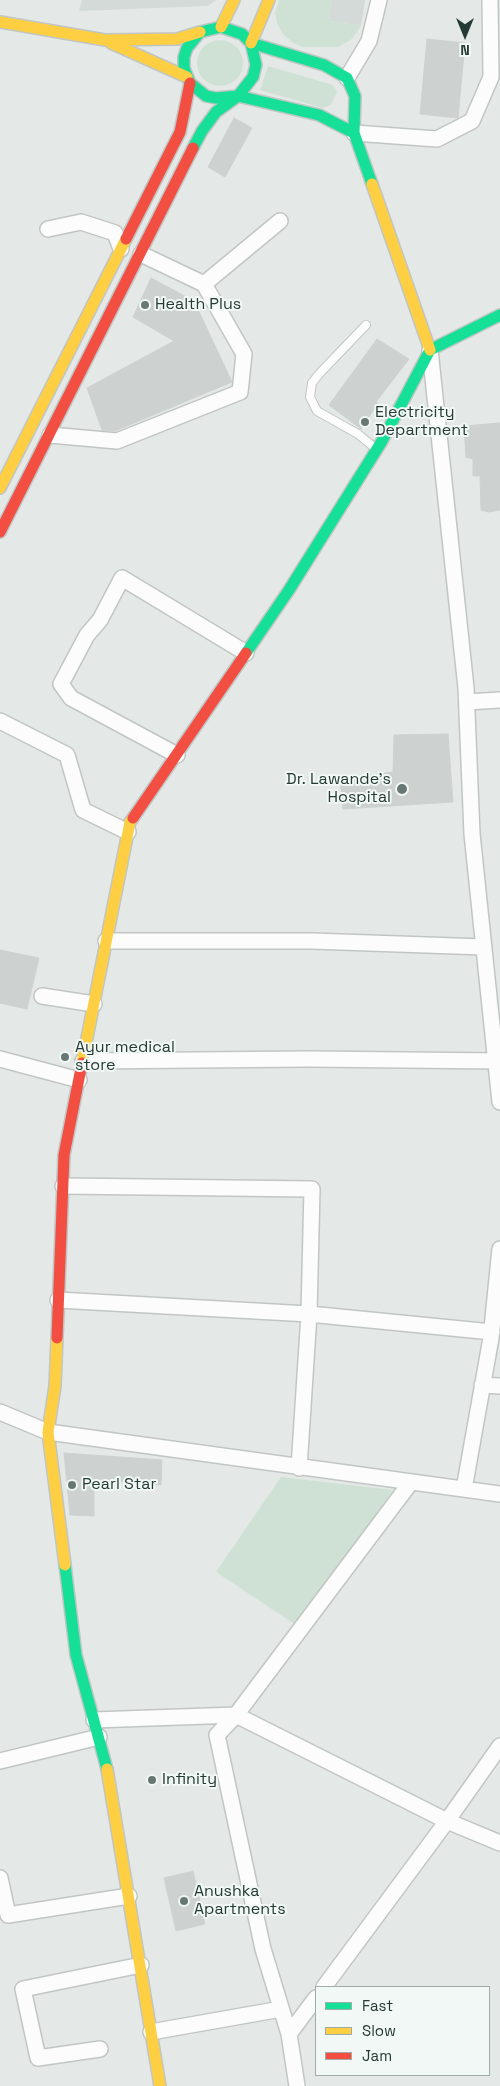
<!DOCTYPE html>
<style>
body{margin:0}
#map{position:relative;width:500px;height:2086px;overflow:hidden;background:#e4e9e7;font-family:"Space Grotesk",sans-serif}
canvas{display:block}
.legend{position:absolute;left:315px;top:1986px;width:175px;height:90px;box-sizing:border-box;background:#f2f8f5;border:1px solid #a0aca8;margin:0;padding:6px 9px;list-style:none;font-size:15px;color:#243a34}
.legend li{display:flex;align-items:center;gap:10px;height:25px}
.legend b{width:25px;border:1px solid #a0aca8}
.north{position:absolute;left:440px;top:10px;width:50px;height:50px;-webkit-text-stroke:4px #f2f8f5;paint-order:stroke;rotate:180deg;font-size:14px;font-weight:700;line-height:20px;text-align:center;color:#243a34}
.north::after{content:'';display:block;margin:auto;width:18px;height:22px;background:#243a34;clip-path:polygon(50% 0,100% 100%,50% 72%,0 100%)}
</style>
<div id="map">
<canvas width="500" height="2086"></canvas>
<ul class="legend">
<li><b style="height:6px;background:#16e098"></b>Fast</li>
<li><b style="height:6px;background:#ffcf43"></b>Slow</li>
<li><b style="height:6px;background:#f24e42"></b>Jam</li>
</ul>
<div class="north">N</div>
</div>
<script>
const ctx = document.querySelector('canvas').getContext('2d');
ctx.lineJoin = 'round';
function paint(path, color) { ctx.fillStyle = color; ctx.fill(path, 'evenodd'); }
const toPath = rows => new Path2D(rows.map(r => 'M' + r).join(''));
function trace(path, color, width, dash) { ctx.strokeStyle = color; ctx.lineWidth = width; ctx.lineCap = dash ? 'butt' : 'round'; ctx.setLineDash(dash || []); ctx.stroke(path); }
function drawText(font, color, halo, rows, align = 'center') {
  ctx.font = font + ' "Space Grotesk",sans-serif'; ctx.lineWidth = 4; ctx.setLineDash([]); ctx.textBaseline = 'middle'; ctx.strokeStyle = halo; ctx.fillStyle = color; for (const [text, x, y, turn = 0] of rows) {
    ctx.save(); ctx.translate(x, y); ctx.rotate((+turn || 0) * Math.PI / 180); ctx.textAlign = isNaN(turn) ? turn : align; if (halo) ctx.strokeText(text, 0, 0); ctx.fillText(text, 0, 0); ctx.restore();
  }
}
paint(toPath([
 [82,0,216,0,208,6,79,11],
 [332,0,365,0,361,26,329,21]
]), '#d3dad7');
paint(toPath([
 [279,0,332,0,329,21,361,26,352,39,338,47,303,47,293,43,282,33,277,23,275,13],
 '197 63a23 23 0 1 1 46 0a23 23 0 1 1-46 0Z',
 [268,66,333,85,337,92,331,105,322,108,260,90],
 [281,1477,393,1490,299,1627,216,1572]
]), '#cfe1d4');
const building = toPath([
 [427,39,465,43,458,118,420,114,427,39],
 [234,118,252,128,225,177,208,167,234,118],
 [151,278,194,301,232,382,115,431,102,430,87,388,174,341,133,317,151,278],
 [377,339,409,359,376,402,378,403,361,429,329,405,377,339],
 [500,423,500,510,488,512,481,510,480,476,473,476,473,459,466,457,464,426,500,423],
 [448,734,453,802,343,809,340,779,393,772,394,735,448,734],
 [0,950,39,958,27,1009,0,1003,0,950],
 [64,1453,162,1460,161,1485,94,1479,94,1516,70,1515,64,1453],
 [193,1871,205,1924,176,1931,164,1878,193,1871]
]);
paint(building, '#cdd2d0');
trace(building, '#cdd2d0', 1);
const lane = toPath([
 [366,325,319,374,312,383,310,397,317,411,358,434,375,448]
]);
const street = toPath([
 [347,78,369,41,379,0],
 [354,133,437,139,472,121,491,77,490,0],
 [48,229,81,222,115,233,121,249],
 [204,284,280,221],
 [430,350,466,688,472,834,500,1102],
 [50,435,117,441,240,392,244,354,204,284,141,254],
 [467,702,500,700],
 [0,721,67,755,83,810,128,832],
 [177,755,71,698,61,684,87,635,100,620,122,578,246,653],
 [106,941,312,941,484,947],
 [42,996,94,1004],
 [0,1059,79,1080],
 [83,1061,309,1059,500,1061],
 [63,1186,312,1189,309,1314,299,1468],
 [58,1300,309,1314,492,1332],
 [482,1385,500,1386],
 [0,1412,48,1432,500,1494],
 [464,1489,491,1338,500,1249],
 [236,1715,217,1735,263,1949,289,2034],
 [94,1720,236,1715],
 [500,1746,447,1821,500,1843],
 [0,1761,99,1737],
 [0,1878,8,1915,129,1896],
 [324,1987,447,1821,236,1715,411,1482],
 [151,2032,281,2009],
 [100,2049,38,2058,23,1989,141,1965],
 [297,2086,289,2034,316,1998]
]);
const fast = toPath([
 [221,27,242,34,251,43,256,65,253,77,238,96,216,98,206,96,190,83,184,68,184,57,187,48,200,32,221,27],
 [251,43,324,65,347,78,355,96,354,133,372,184],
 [238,96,319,115,354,133],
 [193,148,202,131,216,112,238,96],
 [246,653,289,590,382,441,430,350,500,315],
 [65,1565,76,1655,107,1769]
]);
const slow = toPath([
 [0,22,105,40,177,39,200,32],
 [221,27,234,0],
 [111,43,187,77],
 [251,43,269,0],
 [372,184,430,350],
 [0,488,126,239],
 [82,1063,130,822,133,818],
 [57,1338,55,1386,48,1432,65,1565],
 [107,1769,160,2086]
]);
const jam = toPath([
 [126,239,180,132,190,83],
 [0,532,193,148],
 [133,818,246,653],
 [57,1338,64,1155,82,1063]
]);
trace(lane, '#c1c6c4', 10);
trace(street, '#c1c6c4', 18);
trace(fast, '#c0c6c4', 14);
trace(slow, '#c0c6c4', 14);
trace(jam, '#c0c6c4', 14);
trace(lane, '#fbfcfb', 8);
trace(street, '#fbfcfb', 15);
trace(fast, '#16e098', 11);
trace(slow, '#ffcf43', 11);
trace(jam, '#f24e42', 11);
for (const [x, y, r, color] of [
 [145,305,5,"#677773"],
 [365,422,5,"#677773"],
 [402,789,6,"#677773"],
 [65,1057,5,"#677773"],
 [72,1485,5,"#677773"],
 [152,1780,5,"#677773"],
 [184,1901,5,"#677773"]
]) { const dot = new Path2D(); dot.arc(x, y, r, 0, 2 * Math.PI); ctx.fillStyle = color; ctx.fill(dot); trace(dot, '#f2f8f5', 2); }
drawText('16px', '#243a34', '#f2f8f5', [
 ["Health Plus",155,305],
 ["Electricity",375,413],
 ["Department",375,431],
 ["Dr. Lawande's",391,780,"right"],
 ["Hospital",391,798,"right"],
 ["Ayur medical",75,1048],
 ["store",75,1066],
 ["Pearl Star",82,1485],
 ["Infinity",162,1780],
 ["Anushka",194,1892],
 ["Apartments",194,1910]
], 'left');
</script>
